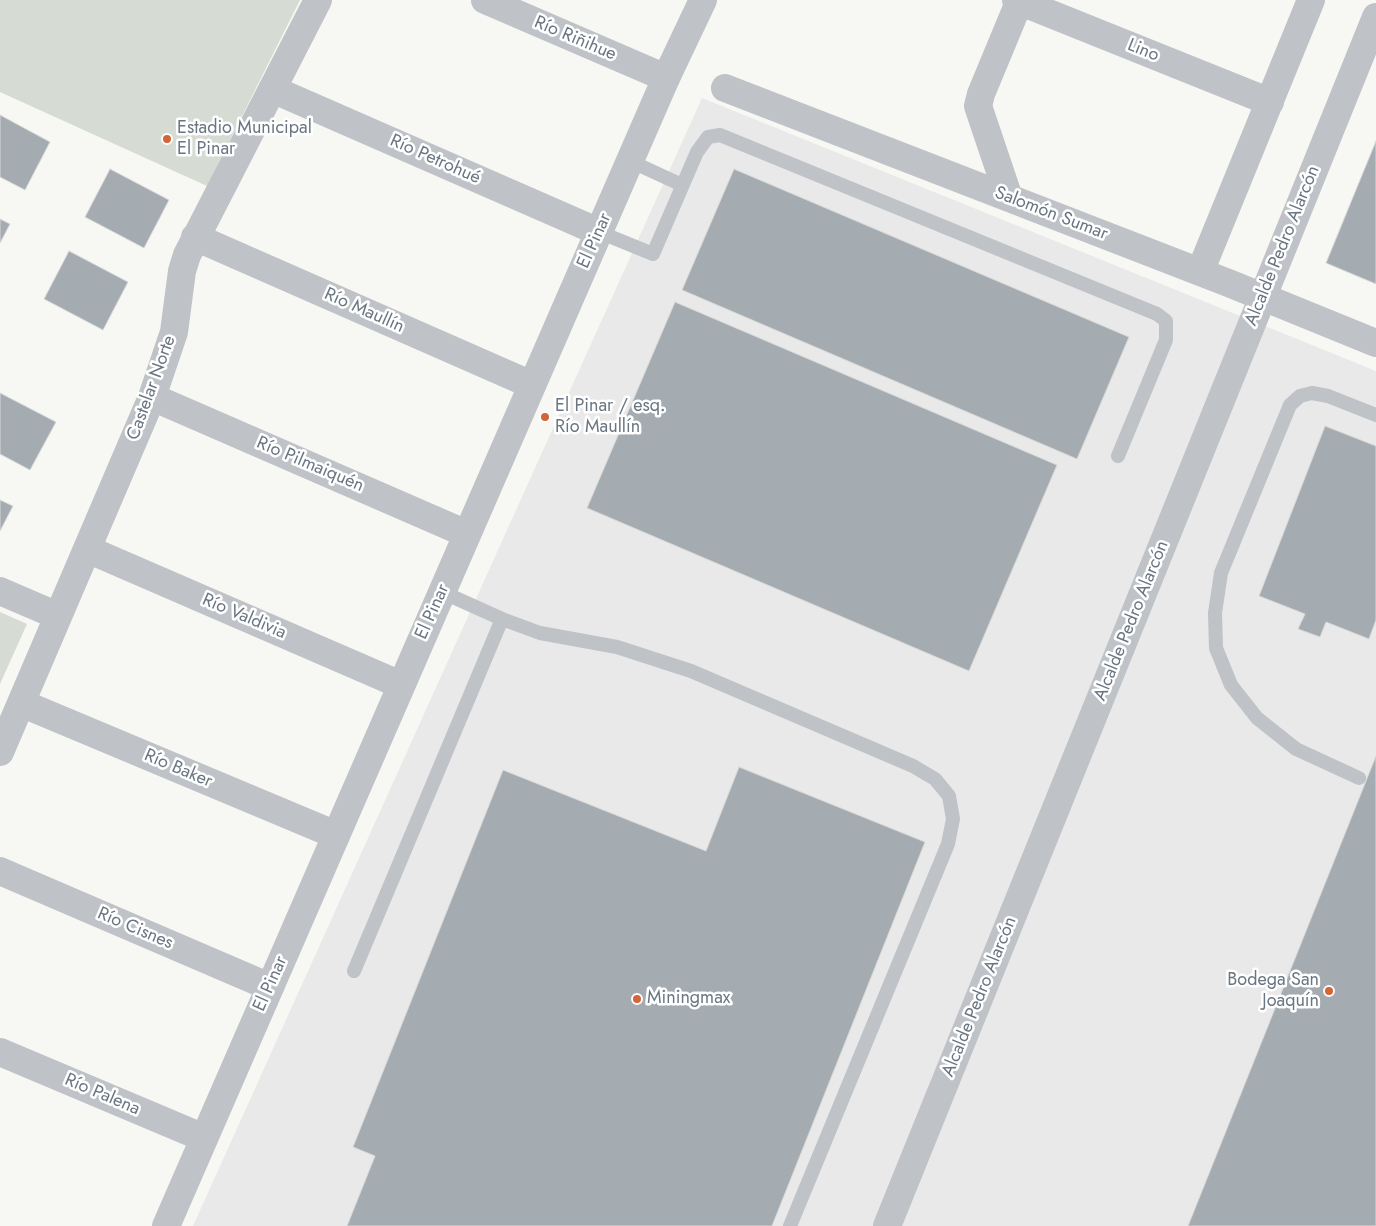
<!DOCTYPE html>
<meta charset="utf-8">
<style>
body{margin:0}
canvas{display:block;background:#f7f7f4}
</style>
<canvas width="1376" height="1226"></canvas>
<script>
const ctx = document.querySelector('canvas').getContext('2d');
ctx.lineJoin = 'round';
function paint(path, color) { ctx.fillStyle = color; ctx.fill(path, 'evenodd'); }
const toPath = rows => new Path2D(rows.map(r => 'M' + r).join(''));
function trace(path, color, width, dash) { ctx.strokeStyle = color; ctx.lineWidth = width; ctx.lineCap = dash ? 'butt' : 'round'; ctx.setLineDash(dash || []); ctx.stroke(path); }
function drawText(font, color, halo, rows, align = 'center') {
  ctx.font = font + ' Jost,sans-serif'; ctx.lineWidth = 5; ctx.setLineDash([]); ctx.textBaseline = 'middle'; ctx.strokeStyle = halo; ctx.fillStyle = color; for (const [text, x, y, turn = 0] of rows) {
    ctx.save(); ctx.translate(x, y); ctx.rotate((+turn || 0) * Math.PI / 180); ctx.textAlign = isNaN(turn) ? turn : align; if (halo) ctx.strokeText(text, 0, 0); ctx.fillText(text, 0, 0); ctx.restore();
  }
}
paint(toPath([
 [702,98,1376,371,1376,1226,193,1226]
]), '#e8e9e8');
paint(toPath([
 [0,0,300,0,207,186,0,92],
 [0,612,27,624,0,684]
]), '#d6dbd4');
const building = toPath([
 [0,115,50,142,25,190,0,177,0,115],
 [1376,141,1376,284,1326,263,1376,141],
 [110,169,169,200,144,248,85,217,110,169],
 [734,169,1129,337,1077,459,682,290,734,169],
 [0,219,10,224,0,243,0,219],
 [69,251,128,282,103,330,44,299,69,251],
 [675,302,1057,465,969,671,587,508,675,302],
 [0,393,56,422,30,470,0,454,0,393],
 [1325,426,1376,446,1376,620,1369,639,1326,622,1320,637,1298,629,1305,614,1259,596,1325,426],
 [0,500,13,506,0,531,0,500],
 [1376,756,1376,1226,1188,1226,1376,756],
 [739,767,925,842,772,1226,347,1226,375,1156,353,1147,503,770,706,851,739,767]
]);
paint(building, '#a4abb1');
trace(building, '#d8d9d7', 1);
trace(toPath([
 [630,161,682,185],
 [599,232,653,254,697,152,708,137,720,135,1157,314,1166,321,1166,340,1118,456],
 [442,592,502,619,540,633,617,647,691,671,913,766,935,779,949,796,953,819,948,844,790,1226],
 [1359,778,1296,749,1257,718,1231,685,1216,648,1215,613,1221,573,1290,405,1300,396,1312,393,1328,396,1376,415],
 [354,971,502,619]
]), '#bfc2c6', 14);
trace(toPath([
 [485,0,666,78],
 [1016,0,1270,102],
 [725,88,1231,284,1376,343],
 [272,89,599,232],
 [1009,198,978,106,981,94,1020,0],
 [195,237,532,385],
 [1200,272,1311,0],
 [152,397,467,534],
 [87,549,401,685],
 [0,591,58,616],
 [21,703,336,835],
 [0,752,152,397,174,332,182,271,187,255,318,0],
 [0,871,270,987],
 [0,1052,204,1138]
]), '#bfc2c6', 28);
trace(toPath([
 [166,1226,666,78,703,0],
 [887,1226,1376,17]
]), '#bfc2c6', 28);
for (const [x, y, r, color] of [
 [167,139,5,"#d36538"],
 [545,417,5,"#d36538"],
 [1329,991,5,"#d36538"],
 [637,999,5,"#d36538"]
]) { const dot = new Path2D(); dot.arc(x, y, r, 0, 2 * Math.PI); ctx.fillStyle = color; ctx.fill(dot); trace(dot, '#fff', 2); }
drawText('18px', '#697682', '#fff', [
 ["Río Riñihue",575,39,23],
 ["Lino",1143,51,22],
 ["Río Petrohué",435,160,24],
 ["Salomón Sumar",1051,214,21],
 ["El Pinar",595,241,-66],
 ["Alcalde Pedro Alarcón",1283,246,-68],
 ["Río Maullín",364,311,24],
 ["Castelar Norte",152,388,-70],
 ["Río Pilmaiquén",310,465,23],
 ["El Pinar",433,612,-66],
 ["Río Valdivia",244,617,23],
 ["Alcalde Pedro Alarcón",1132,621,-68],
 ["Río Baker",178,769,23],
 ["Río Cisnes",135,929,23],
 ["El Pinar",271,984,-66],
 ["Alcalde Pedro Alarcón",980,997,-68],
 ["Río Palena",102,1095,23]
]);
drawText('18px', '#697682', '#fff', [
 ["Estadio Municipal",177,129],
 ["El Pinar",177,150],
 ["El Pinar / esq.",555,407],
 ["Río Maullín",555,428],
 ["Bodega San",1319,981,"right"],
 ["Joaquín",1319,1002,"right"],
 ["Miningmax",647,999]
], 'left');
</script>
